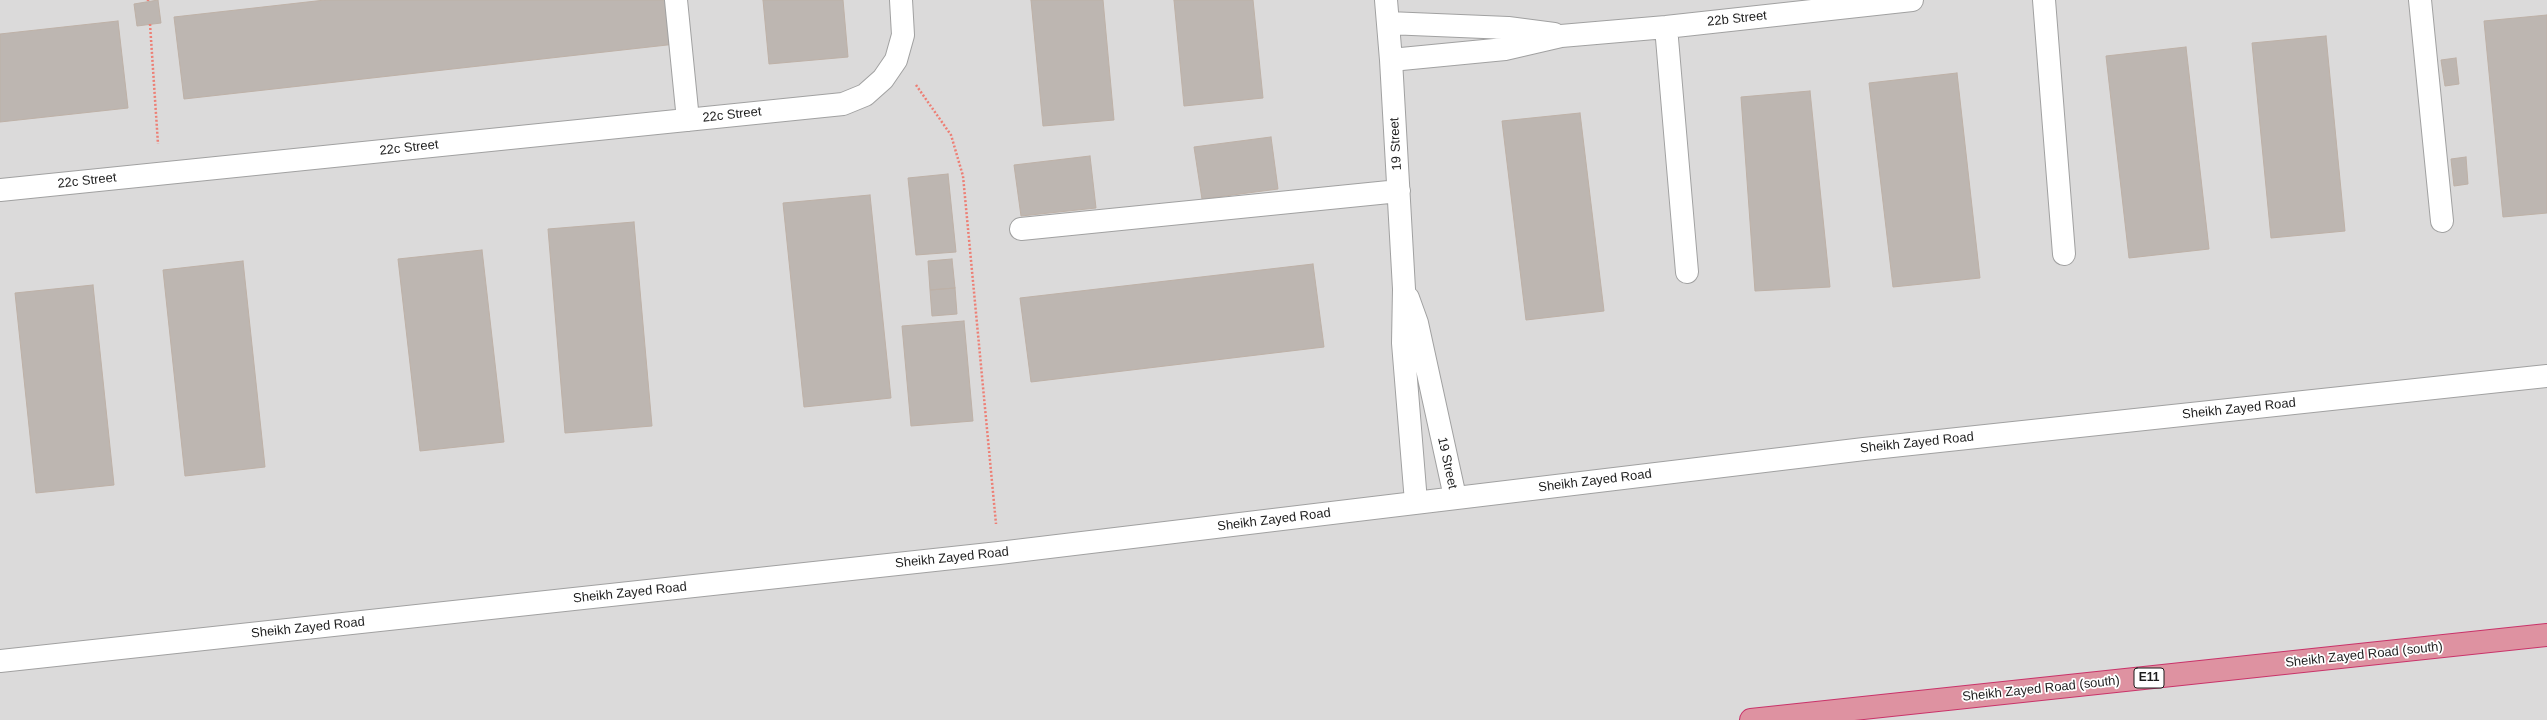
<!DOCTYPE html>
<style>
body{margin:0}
canvas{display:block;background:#edeae4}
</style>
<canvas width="2547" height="720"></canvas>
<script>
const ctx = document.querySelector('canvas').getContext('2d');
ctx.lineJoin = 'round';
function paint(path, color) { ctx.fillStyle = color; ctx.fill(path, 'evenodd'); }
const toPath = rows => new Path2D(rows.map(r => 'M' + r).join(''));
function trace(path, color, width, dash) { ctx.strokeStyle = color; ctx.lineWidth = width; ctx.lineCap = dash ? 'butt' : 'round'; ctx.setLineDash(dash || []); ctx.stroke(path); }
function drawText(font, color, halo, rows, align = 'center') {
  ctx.font = font + ' Arial,sans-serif'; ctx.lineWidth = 3.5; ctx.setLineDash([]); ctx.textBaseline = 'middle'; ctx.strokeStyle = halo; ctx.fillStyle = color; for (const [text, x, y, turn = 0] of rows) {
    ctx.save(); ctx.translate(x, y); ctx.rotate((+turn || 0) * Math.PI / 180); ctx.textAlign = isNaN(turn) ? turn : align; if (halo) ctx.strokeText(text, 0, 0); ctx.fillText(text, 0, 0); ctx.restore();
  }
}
paint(toPath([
 [0,0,2547,0,2547,720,0,720]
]), '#dbdada');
const building = toPath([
 [158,0,161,23,137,26,134,4,158,0],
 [325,0,671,0,676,44,184,99,174,17,325,0],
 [763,0,843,0,848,57,769,64,763,0],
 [1031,0,1103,0,1114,120,1043,126,1031,0],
 [1174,0,1253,0,1263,98,1184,106,1174,0],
 [2547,15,2547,213,2503,217,2484,21,2547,15],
 [118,21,128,108,0,122,0,34,118,21],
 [2326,36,2345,231,2271,238,2252,43,2326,36],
 [2186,47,2209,249,2129,258,2106,56,2186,47],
 [2456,58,2459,84,2445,86,2441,60,2456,58],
 [1957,73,1980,278,1893,287,1869,83,1957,73],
 [1810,91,1830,287,1755,291,1741,97,1810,91],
 [1580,113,1604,311,1526,320,1502,121,1580,113],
 [1271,137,1278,189,1202,199,1194,147,1271,137],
 [1090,156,1096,208,1021,216,1014,165,1090,156],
 [2466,157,2468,184,2454,186,2451,159,2466,157],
 [948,174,956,252,916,255,908,178,948,174],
 [870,195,891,398,804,407,783,203,870,195],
 [634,222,652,426,565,433,548,229,634,222],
 [482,250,504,442,420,451,398,259,482,250],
 [952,259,955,288,930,290,928,261,952,259],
 [243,261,265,467,185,476,163,270,243,261],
 [1313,264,1324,347,1031,382,1020,298,1313,264],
 [93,285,114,485,36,493,15,293,93,285],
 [955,288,957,314,932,316,930,290,955,288],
 [964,321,973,421,911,426,902,326,964,321]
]);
paint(building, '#bdb6b1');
trace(building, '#beb1a7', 1);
const minor = toPath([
 [676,0,688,120],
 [1386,0,1391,60,1404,289,1403,343,1416,502],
 [2044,0,2064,254],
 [2420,0,2442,221],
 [1388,23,1508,28,1554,34],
 [1666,27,1687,272],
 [1391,60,1505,49,1561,36,1666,27,1912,0],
 [0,190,843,104,865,95,883,79,896,60,903,35,901,0],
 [1021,229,1399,191],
 [1408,298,1417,323,1455,497],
 [0,661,999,553,1864,449,2547,376]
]);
const highway = toPath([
 [1751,720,2547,635]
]);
trace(minor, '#a1a1a1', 24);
trace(highway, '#c93369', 24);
trace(toPath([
 [148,0,148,1],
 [150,24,158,144],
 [916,85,951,135,963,176,996,524]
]), '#ed7f75', 2.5, [2, 2]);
trace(minor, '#fff', 22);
trace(highway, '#de92a1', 22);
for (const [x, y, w] of [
 [2149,678,30]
]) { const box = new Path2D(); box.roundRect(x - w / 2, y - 10, w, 20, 3); ctx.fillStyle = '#fff'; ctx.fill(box); trace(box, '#1d1d1d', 1); }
drawText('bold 12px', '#1d1d1d', null, [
 ["E11",2149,678]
]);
drawText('13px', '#1d1d1d', '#fff', [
 ["22b Street",1737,19,-6],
 ["22c Street",732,115,-6],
 ["19 Street",1396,144,-93],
 ["22c Street",409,148,-6],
 ["22c Street",87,181,-6],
 ["Sheikh Zayed Road",2239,409,-6],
 ["Sheikh Zayed Road",1917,443,-6],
 ["19 Street",1447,463,78],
 ["Sheikh Zayed Road",1595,481,-7],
 ["Sheikh Zayed Road",1274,520,-7],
 ["Sheikh Zayed Road",952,558,-6],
 ["Sheikh Zayed Road",630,593,-6],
 ["Sheikh Zayed Road",308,628,-6],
 ["Sheikh Zayed Road (south)",2364,655,-6],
 ["Sheikh Zayed Road (south)",2041,689,-6]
]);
</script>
